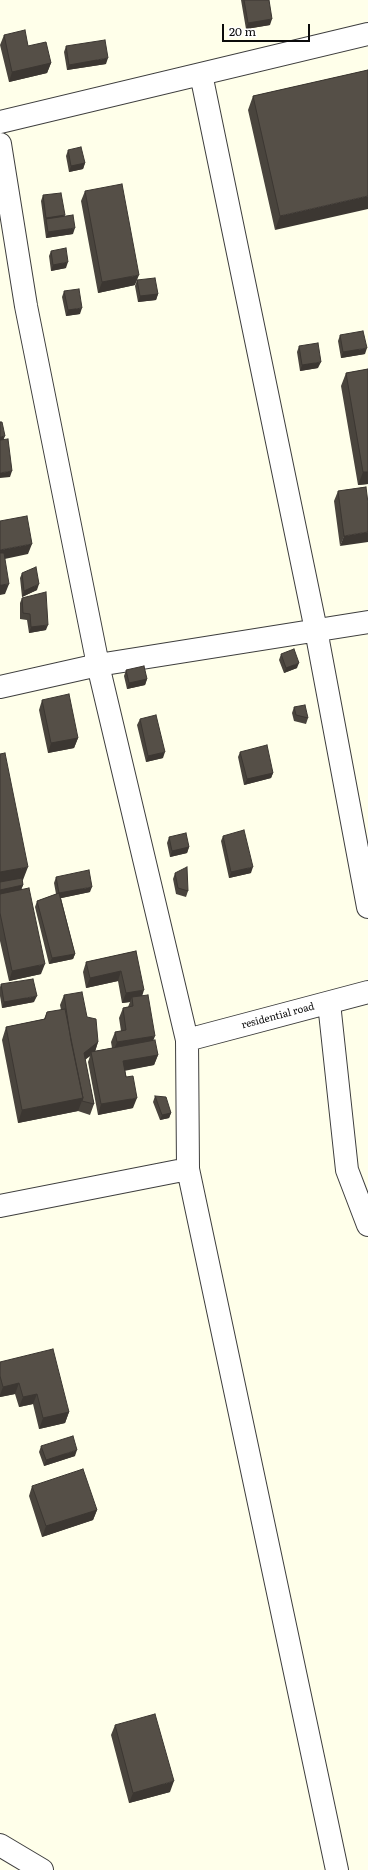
<!DOCTYPE html>
<style>
body{margin:0}
#map{position:relative;width:368px;height:1870px;overflow:hidden;background:#ffffea;font-family:Literata,serif}
canvas{display:block}
.scale{position:absolute;left:222px;top:24px;width:88px;height:18px;box-sizing:border-box;border:2px solid #0b0b0b;border-top:0;padding-left:5px;font-size:12px;line-height:14px;white-space:nowrap;color:#0b0b0b;-webkit-text-stroke:3px #fff;paint-order:stroke}
</style>
<div id="map">
<canvas width="368" height="1870"></canvas>
<div class="scale">20 m</div>
</div>
<script>
const ctx = document.querySelector('canvas').getContext('2d');
ctx.lineJoin = 'round';
const toPath = rows => new Path2D(rows.map(r => 'M' + r).join(''));
function trace(path, color, width, dash) { ctx.strokeStyle = color; ctx.lineWidth = width; ctx.lineCap = dash ? 'butt' : 'round'; ctx.setLineDash(dash || []); ctx.stroke(path); }
function paint(path, color) { ctx.fillStyle = color; ctx.fill(path, 'evenodd'); }
function drawText(font, color, halo, rows, align = 'center') {
  ctx.font = font + ' Literata,serif'; ctx.lineWidth = 4; ctx.setLineDash([]); ctx.textBaseline = 'middle'; ctx.strokeStyle = halo; ctx.fillStyle = color; for (const [text, x, y, turn = 0] of rows) {
    ctx.save(); ctx.translate(x, y); ctx.rotate((+turn || 0) * Math.PI / 180); ctx.textAlign = isNaN(turn) ? turn : align; if (halo) ctx.strokeText(text, 0, 0); ctx.fillText(text, 0, 0); ctx.restore();
  }
}
const minor = toPath([
 [201,74,316,630,368,907],
 [0,122,368,34],
 [0,144,26,306,98,665,187,1040,188,1169,337,1870],
 [0,687,98,665,368,622],
 [329,1003,347,1170,368,1225],
 [187,1040,368,992],
 [0,1206,188,1169],
 [0,1845,42,1870]
]);
trace(minor, '#3e3e3e', 24);
trace(minor, '#fff', 22);
paint(toPath([
 [241,0,269,0,270,25,246,29],
 [4,35,28,46,51,63,47,73,9,82,0,45],
 [66,46,106,64,67,70,64,52],
 [368,70,275,230,248,110,253,96],
 [68,150,85,163,83,169,69,172,66,156],
 [85,191,135,285,98,293,81,201],
 [43,195,64,216,73,234,46,238,41,201],
 [51,251,66,268,51,271,49,256],
 [137,280,158,294,156,300,138,302,135,286],
 [64,291,80,314,66,316,62,297],
 [340,335,365,354,341,358,338,341],
 [299,346,318,368,300,371,297,352],
 [368,369,368,484,358,485,341,386,346,373],
 [366,487,340,546,334,501,338,491],
 [22,573,37,590,22,597,20,578],
 [22,598,46,630,29,633,27,620,20,619,20,603],
 [281,654,297,668,284,673,279,660],
 [126,670,147,679,145,685,127,689,124,676],
 [42,700,78,738,74,748,48,753,39,710],
 [294,707,308,718,306,724,294,721,292,713],
 [140,719,163,758,146,762,137,725],
 [240,752,273,773,271,778,244,785,238,757],
 [0,754,23,880,22,880,23,885,21,890,41,974,9,981,0,941],
 [223,836,251,873,229,878,221,841],
 [169,837,189,847,187,853,170,857,167,843],
 [175,873,188,891,186,897,176,894,173,879],
 [56,877,90,892,61,898,75,954,73,959,49,964,35,907,37,901,56,894,54,883],
 [136,951,142,996,153,1040,158,1055,154,1065,125,1070,133,1108,98,1115,88,1062,90,1056,85,1060,94,1104,90,1115,78,1111,18,1123,2,1040,6,1027,44,1019,47,1012,61,1010,60,1005,64,995,87,1017,98,1042,95,1051,112,1048,111,1042,115,1032,121,1031,119,1018,123,1008,128,1007,130,1002,122,1003,118,981,86,988,83,972,86,962],
 [1,984,34,1002,2,1008,0,996,0,987],
 [155,1096,171,1113,169,1118,160,1120,153,1102],
 [0,1362,69,1412,65,1423,39,1429,33,1404,19,1407,15,1394,0,1397],
 [41,1446,75,1456,44,1466,39,1452],
 [32,1486,97,1510,93,1520,42,1537,29,1496],
 [115,1725,170,1792,129,1803,111,1735]
]), '#49443d');
paint(toPath([
 [272,19,270,25,246,29,248,23],
 [108,58,106,64,67,70,69,65],
 [51,63,47,73,9,82,12,72],
 [85,163,83,169,69,172,71,166],
 [368,196,368,209,275,230,280,216],
 [65,215,63,221,46,219,46,218],
 [75,228,73,234,46,238,48,232],
 [68,262,66,268,51,271,53,265],
 [139,275,135,285,98,293,102,282],
 [158,294,156,300,138,302,140,296],
 [82,308,80,314,66,316,68,310],
 [367,348,365,354,341,358,343,352],
 [321,362,318,368,300,371,302,365],
 [5,436,3,441,0,442,0,437],
 [12,471,10,477,0,478,0,473],
 [363,472,368,472,368,484,358,485],
 [368,532,368,542,340,546,344,536],
 [32,544,28,554,0,560,0,550],
 [9,584,5,594,0,595,0,585],
 [39,584,37,590,22,597,24,591],
 [48,625,46,630,29,633,31,627],
 [299,663,297,668,284,673,286,668],
 [147,679,145,685,127,689,129,683],
 [78,738,74,748,48,753,51,743],
 [165,752,163,758,146,762,148,756],
 [273,773,271,778,244,785,247,779],
 [189,847,187,853,170,857,172,851],
 [28,867,23,880,0,884,0,872],
 [253,867,251,873,229,878,231,872],
 [23,885,19,895,0,900,0,890],
 [92,887,90,892,57,899,59,893],
 [75,954,73,959,49,964,52,958],
 [45,964,41,974,9,981,12,971],
 [121,971,118,981,86,988,90,978],
 [144,990,141,1000,132,997,130,1002,122,1003,126,993],
 [37,996,34,1002,2,1008,4,1002],
 [155,1036,151,1047,113,1052,117,1042],
 [98,1042,95,1052,91,1052,90,1056,80,1063,84,1053],
 [158,1055,154,1065,119,1072,123,1061],
 [83,1098,78,1111,18,1123,22,1110],
 [137,1098,133,1108,98,1115,101,1104],
 [171,1113,169,1118,160,1120,162,1115],
 [19,1383,15,1394,0,1397,0,1395,3,1387],
 [37,1394,33,1404,19,1407,23,1397],
 [69,1412,65,1423,39,1429,43,1418],
 [77,1450,75,1456,44,1466,46,1460],
 [97,1510,93,1520,42,1537,46,1526],
 [174,1781,170,1792,129,1803,133,1793]
]), '#3c3732');
const building = toPath([
 [244,0,269,0,272,19,248,23,244,0],
 [25,30,28,46,46,42,51,63,12,72,4,35,25,30],
 [105,40,108,58,69,65,66,46,105,40],
 [368,70,368,196,280,216,253,96,368,70],
 [81,147,85,163,71,166,68,150,81,147],
 [122,184,139,275,102,282,85,191,122,184],
 [61,193,65,215,46,218,43,195,61,193],
 [73,215,75,228,48,232,46,219,73,215],
 [66,248,68,262,53,265,51,251,66,248],
 [155,278,158,294,140,296,137,280,155,278],
 [79,289,82,308,68,310,64,291,79,289],
 [363,331,367,348,343,352,340,335,363,331],
 [318,343,321,362,302,365,299,346,318,343],
 [368,369,368,472,363,472,346,373,368,369],
 [0,422,2,422,5,436,0,437,0,422],
 [8,439,12,471,0,473,0,440,8,439],
 [366,487,368,503,368,532,344,536,338,491,366,487],
 [27,516,32,544,0,550,0,521,27,516],
 [0,553,4,553,9,584,0,585,0,553],
 [36,567,39,584,24,591,22,573,36,567],
 [46,592,48,625,31,627,30,614,23,613,22,598,46,592],
 [294,649,299,663,286,668,281,654,294,649],
 [144,666,147,679,129,683,126,670,144,666],
 [69,694,78,738,51,743,42,700,69,694],
 [305,705,308,718,296,715,294,707,305,705],
 [156,715,165,752,148,756,140,719,156,715],
 [267,745,273,773,247,779,240,752,267,745],
 [5,753,28,867,0,872,0,754,5,753],
 [244,830,253,867,231,872,223,836,244,830],
 [186,833,189,847,172,851,169,837,186,833],
 [187,867,188,891,178,888,175,873,187,867],
 [89,870,92,887,59,893,56,877,89,870],
 [22,878,23,885,0,890,0,882,22,878],
 [29,888,45,964,12,971,0,913,0,894,29,888],
 [59,893,75,954,52,958,37,901,59,893],
 [136,951,144,990,126,993,121,971,90,978,86,962,136,951],
 [33,979,37,996,4,1002,1,984,33,979],
 [82,992,87,1017,96,1019,98,1042,84,1053,94,1104,82,1101,83,1098,71,1041,64,995,82,992],
 [148,995,155,1036,117,1042,115,1032,126,1030,123,1008,133,1006,132,997,148,995],
 [65,1009,83,1098,22,1110,6,1027,45,1019,47,1012,65,1009],
 [155,1040,158,1055,123,1061,126,1077,133,1076,137,1098,101,1104,91,1052,155,1040],
 [155,1096,166,1097,171,1113,162,1115,155,1096],
 [53,1349,69,1412,43,1418,37,1394,23,1397,19,1383,3,1387,0,1376,0,1362,53,1349],
 [73,1436,77,1450,46,1460,41,1446,73,1436],
 [83,1469,97,1510,46,1526,32,1486,83,1469],
 [155,1714,174,1781,133,1793,115,1725,155,1714]
]);
paint(building, '#554f47');
trace(building, '#3c3732', 1);
drawText('10px', '#0b0b0b', '#fff', [
 ["residential road",278,1016,-15]
]);
</script>
